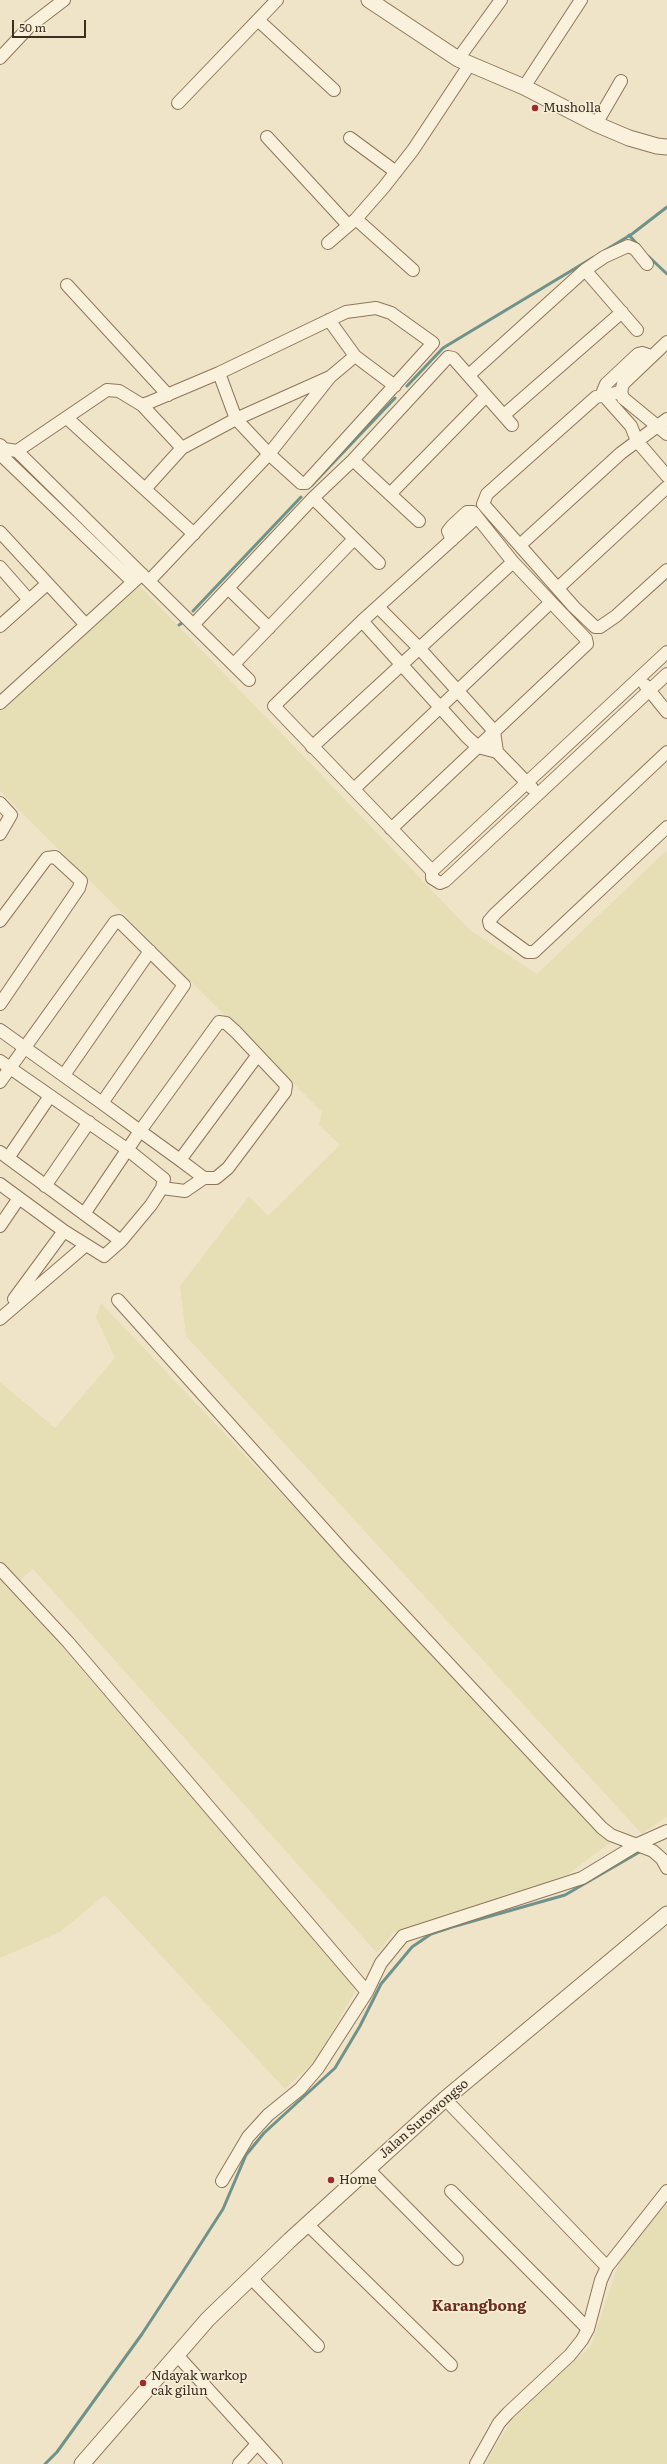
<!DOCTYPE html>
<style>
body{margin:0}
#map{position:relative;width:667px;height:2464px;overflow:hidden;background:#f0e4c8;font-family:Literata,serif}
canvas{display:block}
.scale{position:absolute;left:12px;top:20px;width:74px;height:18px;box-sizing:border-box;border:2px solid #3d2e20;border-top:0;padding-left:5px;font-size:12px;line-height:14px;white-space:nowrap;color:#3d2e20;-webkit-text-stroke:3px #f7eed8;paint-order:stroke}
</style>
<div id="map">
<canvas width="667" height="2464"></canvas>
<div class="scale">50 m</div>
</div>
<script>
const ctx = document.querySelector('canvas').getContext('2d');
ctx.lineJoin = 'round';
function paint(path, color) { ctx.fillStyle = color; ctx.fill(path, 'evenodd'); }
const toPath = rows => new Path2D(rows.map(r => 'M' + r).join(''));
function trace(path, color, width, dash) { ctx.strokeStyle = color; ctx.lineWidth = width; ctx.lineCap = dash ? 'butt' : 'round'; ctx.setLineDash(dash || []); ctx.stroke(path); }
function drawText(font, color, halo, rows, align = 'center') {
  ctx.font = font + ' Literata,serif'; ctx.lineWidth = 3; ctx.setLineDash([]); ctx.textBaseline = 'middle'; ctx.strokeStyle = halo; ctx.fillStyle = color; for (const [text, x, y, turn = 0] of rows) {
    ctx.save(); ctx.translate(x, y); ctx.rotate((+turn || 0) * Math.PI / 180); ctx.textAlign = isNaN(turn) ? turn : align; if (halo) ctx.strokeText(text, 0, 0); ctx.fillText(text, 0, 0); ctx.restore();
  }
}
paint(toPath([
 [138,584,471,931,537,974,667,850,667,1816,642,1834,186,1336,180,1286,249,1196,268,1216,340,1145,319,1125,322,1112,0,791,0,706],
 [101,1303,611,1842,567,1875,393,1933,377,1953,33,1569,11,1588,357,1988,315,2061,285,2089,105,1895,60,1932,0,1958,0,1382,55,1428,115,1358,96,1317],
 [667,2201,667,2464,485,2464,516,2413,591,2346,620,2259]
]), '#e6deb5');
trace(toPath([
 [629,235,638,245],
 [604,251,632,234,667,207],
 [648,256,667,274],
 [407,386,443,348,594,257],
 [312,485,395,398],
 [193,611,301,497],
 [179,625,182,623],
 [45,2464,57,2452,142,2334,182,2273,223,2209,246,2155,264,2133,335,2068,360,2026,381,1984,412,1947,431,1934,452,1927,565,1895,643,1850]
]), '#6f938a', 3);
const minor = toPath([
 [258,20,334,90],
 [0,58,30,26,64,0],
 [458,59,501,0],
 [524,87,581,0],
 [178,103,277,0],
 [596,124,621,81],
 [267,137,348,225],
 [350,138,396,172],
 [356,219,413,270],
 [328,243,356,219,384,187,413,150,470,64],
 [585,270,637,330],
 [67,285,168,395],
 [329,320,355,356,395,386],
 [667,342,623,384,621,392,623,398,667,434],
 [651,356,642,353,638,354,606,384,603,391,607,399,631,426,637,441,667,476],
 [469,375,585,270,604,257,628,246,635,249,647,264],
 [330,377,355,356],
 [621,392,596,397,487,494,483,504,574,607,595,627,600,627,616,616,667,570],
 [142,405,182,448],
 [504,415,622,312],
 [67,418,194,534],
 [0,445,4,449,17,451,249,680],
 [17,451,107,390,119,391,142,405,148,403,219,373,346,312,376,308,391,313,433,343,306,483,301,483,269,454,236,419,219,373],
 [0,454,133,582],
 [353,460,419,521],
 [145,489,182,448,236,419,330,377,269,454,149,581],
 [390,494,486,396],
 [313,498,379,563],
 [0,532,86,625],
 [520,545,621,453,667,419],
 [0,567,29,600],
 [228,588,269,628],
 [558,588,667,487],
 [378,607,419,648,494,731,497,752],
 [362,621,467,737,478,747,497,752,532,788],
 [194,624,313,498,353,460,448,357,453,358,512,425],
 [0,626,47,584],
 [667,652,432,871,432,878,440,883,445,881,667,674],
 [234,664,353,540],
 [645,685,667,712],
 [0,703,142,574],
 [312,747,513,562],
 [667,752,495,914,489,921,490,925,527,952,534,952,667,827],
 [354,789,551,602],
 [0,803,11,815,0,834],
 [391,829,587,644,586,639,513,562,473,512,467,512,452,526,448,531,452,540],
 [432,871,274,706,362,621,477,517],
 [0,921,47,858,55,857,81,881,79,888,0,1004],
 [0,1030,102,1103,140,1131,180,1160,204,1178,216,1178,228,1168,285,1092,286,1085,236,1032,226,1023,219,1022,140,1131,84,1214],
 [0,1061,128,1150,164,1179,162,1188,151,1205,121,1241,104,1256,64,1231,0,1184],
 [64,1075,150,951],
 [0,1082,115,922,119,921,184,985,102,1103],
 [0,1152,121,1241],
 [8,1158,50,1096],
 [180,1160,257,1056],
 [45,1186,89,1122],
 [162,1188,185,1191,204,1178],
 [0,1226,19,1198],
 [14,1299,64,1231],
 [118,1300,347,1555,602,1828,611,1835,653,1851,662,1859,667,1868],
 [0,1319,86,1245],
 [0,1569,68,1642,367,1992],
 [445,2099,607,2267],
 [367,2168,457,2259],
 [222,2181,248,2137,268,2115,300,2089,318,2068,367,1992,381,1963,403,1936,582,1878,638,1844,667,1831],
 [451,2191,588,2329],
 [307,2224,451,2365],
 [251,2278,318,2346],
 [176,2354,276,2464],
 [239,2464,257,2444],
 [476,2464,499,2423,508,2413,570,2355,582,2340,588,2329,601,2280,607,2267,667,2191]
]);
const tertiary = toPath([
 [369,0,458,59,524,87,596,124,629,138,657,146,667,147],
 [82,2464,208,2319,290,2240,445,2099,667,1914]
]);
trace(minor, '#8d765c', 14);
trace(tertiary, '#8d765c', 17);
trace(minor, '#faf1dc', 12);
trace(tertiary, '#faf1dc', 15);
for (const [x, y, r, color] of [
 [535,108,4,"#9e2a2b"],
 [331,2180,4,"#9e2a2b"],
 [143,2383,4,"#9e2a2b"]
]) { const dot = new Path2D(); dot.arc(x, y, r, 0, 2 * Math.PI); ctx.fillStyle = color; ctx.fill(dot); trace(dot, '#f7eed8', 1.5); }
drawText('13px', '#3d2e20', '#f7eed8', [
 ["Musholla",543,108],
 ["Home",339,2180],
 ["Ndayak warkop",151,2376],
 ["cak gilun",151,2391]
], 'left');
drawText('13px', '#3d2e20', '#f7eed8', [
 ["Jalan Surowongso",424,2119,-41]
]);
drawText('bold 15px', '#6b2e1e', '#f7eed8', [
 ["Karangbong",479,2307]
]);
</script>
